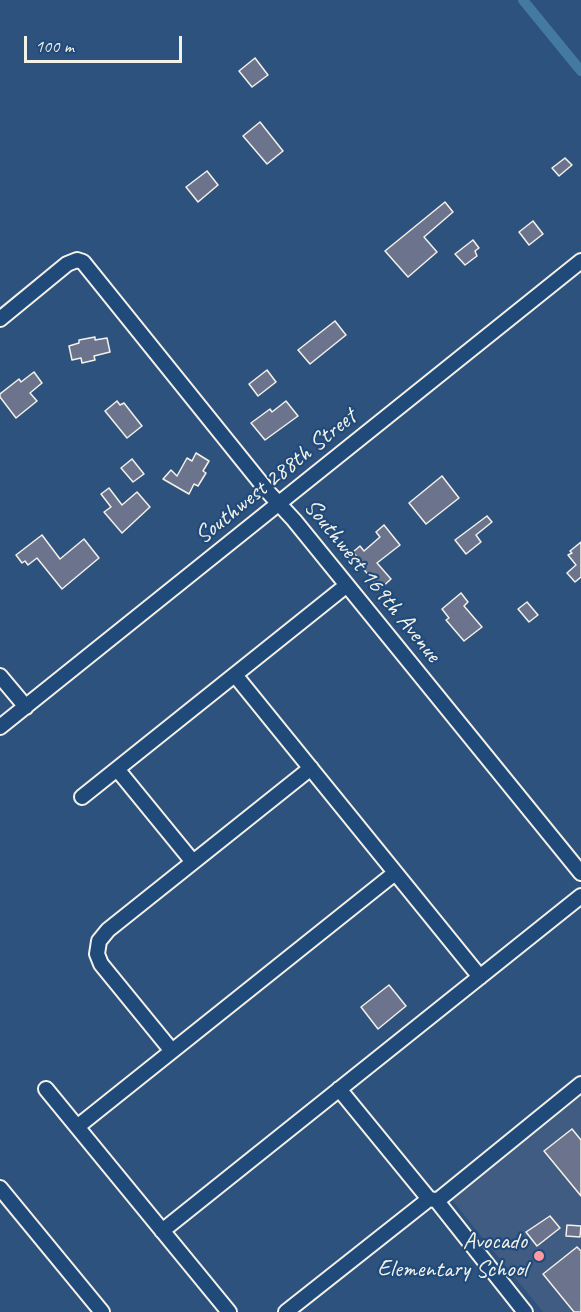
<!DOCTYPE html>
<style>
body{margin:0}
#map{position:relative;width:581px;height:1312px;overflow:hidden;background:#2e527e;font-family:Caveat,sans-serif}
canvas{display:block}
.scale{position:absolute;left:24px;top:36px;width:158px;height:27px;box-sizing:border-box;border:3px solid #f4f1e8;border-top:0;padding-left:8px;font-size:18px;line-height:21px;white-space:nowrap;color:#f4f1e8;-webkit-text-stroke:4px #1f4a7a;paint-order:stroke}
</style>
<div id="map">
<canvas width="581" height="1312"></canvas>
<div class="scale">100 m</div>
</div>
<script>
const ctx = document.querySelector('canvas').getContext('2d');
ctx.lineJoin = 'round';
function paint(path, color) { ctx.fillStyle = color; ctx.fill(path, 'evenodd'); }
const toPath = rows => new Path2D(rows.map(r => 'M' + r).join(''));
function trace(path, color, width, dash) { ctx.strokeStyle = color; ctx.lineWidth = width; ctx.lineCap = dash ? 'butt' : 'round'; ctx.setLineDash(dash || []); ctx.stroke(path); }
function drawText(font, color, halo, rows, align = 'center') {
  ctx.font = font + ' Caveat,sans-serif'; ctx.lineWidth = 4.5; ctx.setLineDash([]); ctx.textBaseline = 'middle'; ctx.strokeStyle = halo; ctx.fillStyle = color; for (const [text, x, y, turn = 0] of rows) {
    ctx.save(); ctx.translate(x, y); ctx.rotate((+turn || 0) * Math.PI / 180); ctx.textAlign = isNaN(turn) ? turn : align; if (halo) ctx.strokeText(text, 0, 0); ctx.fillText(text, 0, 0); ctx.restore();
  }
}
paint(toPath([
 [581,1096,581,1312,543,1312,452,1200]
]), '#405c82');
trace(toPath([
 [523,0,581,71]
]), '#447aa1', 10);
const building = toPath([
 [255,58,268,75,252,87,239,71,255,58],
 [260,122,283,151,267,164,243,136,260,122],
 [565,158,572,165,559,176,552,168,565,158],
 [207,171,218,185,198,202,186,187,207,171],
 [445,202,453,212,424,237,437,252,408,277,385,251,445,202],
 [533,221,543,234,529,245,519,232,533,221],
 [473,240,479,248,475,251,477,256,465,265,455,254,473,240],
 [335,321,346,335,310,364,298,350,335,321],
 [95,337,95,340,107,338,110,352,94,356,95,360,82,363,81,358,72,360,69,346,79,343,79,340,95,337],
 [267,370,276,382,258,396,249,384,267,370],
 [34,372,42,383,30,393,37,401,16,418,0,397,0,394,19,379,21,382,34,372],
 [117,401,120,405,124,403,142,426,127,438,105,411,117,401],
 [286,401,298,416,265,440,251,423,270,409,272,412,286,401],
 [196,453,209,461,203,471,206,473,198,486,194,484,189,494,163,479,171,470,177,476,187,458,192,461,196,453],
 [132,459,144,474,133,482,121,468,132,459],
 [442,476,459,498,426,524,409,503,442,476],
 [109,488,122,505,137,492,150,507,122,533,104,512,111,507,101,494,109,488],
 [487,516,492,522,476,535,481,542,466,554,455,540,487,516],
 [384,525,400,545,377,563,391,579,380,589,356,560,358,558,353,552,360,546,364,551,380,537,376,532,384,525],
 [42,535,60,559,84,539,99,558,62,589,37,558,28,565,25,561,22,563,16,555,42,535],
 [581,542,581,577,575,582,567,573,576,565,568,555,572,553,570,551,581,542],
 [461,593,468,602,464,606,482,627,464,641,446,620,449,618,442,609,461,593],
 [527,602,538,615,529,622,518,609,527,602],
 [389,985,406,1006,378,1029,361,1007,389,985],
 [572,1129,581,1140,581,1196,544,1151,572,1129],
 [550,1216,560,1228,537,1246,526,1232,550,1216],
 [567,1225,581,1226,580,1237,566,1236,567,1225],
 [577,1247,581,1251,581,1312,574,1312,543,1274,577,1247]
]);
paint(building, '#6b738d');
trace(building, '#f4f1e8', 1.5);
const minor = toPath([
 [0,319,67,264,77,260,83,262,269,493,294,520,581,873],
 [235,675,480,977],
 [0,676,26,707],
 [0,727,581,261],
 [117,769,193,862],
 [82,797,347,585],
 [172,1051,101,964,97,954,99,941,108,930,311,768],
 [46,1089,229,1312],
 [339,1089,429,1199,435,1200],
 [77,1127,395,873],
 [0,1188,102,1312],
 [437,1201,581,1084],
 [437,1201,525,1312],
 [162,1231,581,896],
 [286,1312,429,1199]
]);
trace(minor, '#f4f1e8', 18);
trace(minor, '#1f4a7a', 14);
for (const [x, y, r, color] of [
 [539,1256,6,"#ff9aa2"]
]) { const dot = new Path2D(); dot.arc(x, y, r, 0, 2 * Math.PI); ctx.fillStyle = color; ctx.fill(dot); trace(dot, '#1f4a7a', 2); }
drawText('24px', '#f4f1e8', '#1f4a7a', [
 ["Southwest 288th Street",276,477,-39],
 ["Southwest 169th Avenue",372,581,51]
]);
drawText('24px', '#f4f1e8', '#1f4a7a', [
 ["Avocado",527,1242],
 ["Elementary School",527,1270]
], 'right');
</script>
